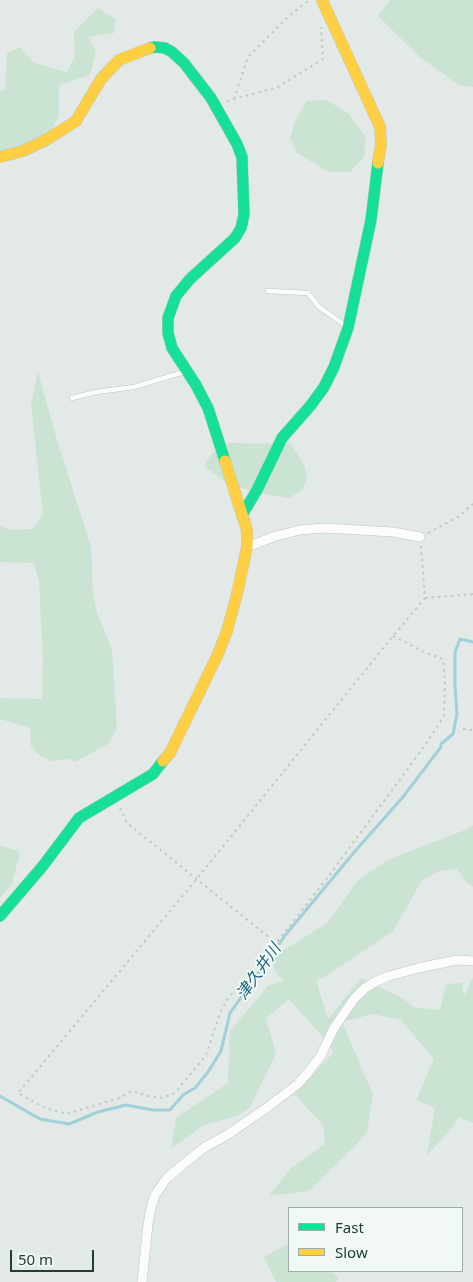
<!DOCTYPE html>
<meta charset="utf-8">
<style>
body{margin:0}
#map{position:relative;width:473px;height:1282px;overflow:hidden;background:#e3e9e6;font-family:"Noto Sans",sans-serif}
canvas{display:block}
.legend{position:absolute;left:288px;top:1207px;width:175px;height:65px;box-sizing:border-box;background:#f1f8f5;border:1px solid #9dada9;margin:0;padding:6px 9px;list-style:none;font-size:15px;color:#203d36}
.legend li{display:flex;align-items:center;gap:10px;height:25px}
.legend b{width:25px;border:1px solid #9dada9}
.scale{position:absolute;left:10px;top:1250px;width:84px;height:22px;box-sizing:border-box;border:2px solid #203d36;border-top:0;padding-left:6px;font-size:15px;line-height:18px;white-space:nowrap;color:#203d36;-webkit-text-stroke:4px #f1f8f5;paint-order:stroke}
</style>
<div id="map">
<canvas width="473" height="1282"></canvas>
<ul class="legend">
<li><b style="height:6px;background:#16e098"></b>Fast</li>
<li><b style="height:6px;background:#ffcf43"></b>Slow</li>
</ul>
<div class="scale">50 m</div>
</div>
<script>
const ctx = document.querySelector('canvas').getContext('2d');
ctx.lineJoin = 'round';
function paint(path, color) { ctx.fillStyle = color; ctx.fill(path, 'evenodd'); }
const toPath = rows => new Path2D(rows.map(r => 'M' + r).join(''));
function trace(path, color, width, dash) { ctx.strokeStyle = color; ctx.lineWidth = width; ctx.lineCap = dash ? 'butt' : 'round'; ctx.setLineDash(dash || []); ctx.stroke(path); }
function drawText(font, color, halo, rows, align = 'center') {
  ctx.font = font + ' "Noto Sans","Noto Sans JP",sans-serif'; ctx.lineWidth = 4; ctx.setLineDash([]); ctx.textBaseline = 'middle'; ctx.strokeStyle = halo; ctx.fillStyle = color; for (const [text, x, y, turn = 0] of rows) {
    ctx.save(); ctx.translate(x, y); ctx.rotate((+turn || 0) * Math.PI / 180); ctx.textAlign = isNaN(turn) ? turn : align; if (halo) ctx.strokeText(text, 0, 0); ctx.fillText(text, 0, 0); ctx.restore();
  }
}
paint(toPath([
 [390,0,473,0,473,87,459,85,421,58,378,16],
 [98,8,115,19,114,33,88,37,96,51,90,75,59,85,59,116,52,130,33,144,0,155,0,92,5,89,7,53,20,47,34,63,67,72,75,56,74,32],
 [327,100,349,114,366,137,364,157,350,172,328,172,296,152,290,138,295,121,307,101],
 [38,372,55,433,91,547,93,591,97,613,112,649,117,729,108,744,75,762,69,759,50,761,38,754,31,746,30,728,0,719,0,698,42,699,43,659,39,582,34,563,0,562,0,526,10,530,33,529,43,514,31,405],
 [229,443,291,444,304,465,307,477,303,489,289,498,261,493,229,485,204,466,212,453],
 [473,825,473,887,465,881,457,868,439,871,422,880,393,931,323,978,316,980,328,1019,361,978,404,999,413,1007,440,1010,446,984,462,983,464,996,473,977,473,1123,459,1117,454,1126,427,1155,435,1108,416,1100,434,1059,401,1020,373,1014,342,1022,373,1095,367,1132,357,1144,309,1191,269,1196,291,1168,325,1144,323,1125,294,1094,333,1053,329,1044,289,999,266,1018,276,1054,250,1107,240,1115,204,1125,171,1149,176,1118,228,1083,230,1031,268,986,284,981,278,975,270,959,327,923,359,879,390,859,465,830],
 [0,845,20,852,12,884,0,898],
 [289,1243,289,1271,330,1271,338,1278,336,1282,276,1282,264,1257]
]), '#cbe3d3');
trace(toPath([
 [0,1096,40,1119,69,1124,98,1112,126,1105,153,1110,170,1110,183,1095,195,1088,208,1072,221,1051,230,1013,287,933,356,850,403,797,441,747,441,744,453,734,457,714,455,687,455,652,460,639,473,642]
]), '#a1d0d9', 3);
const lane = toPath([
 [268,291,308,293,319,307,346,326],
 [72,398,96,392,134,387,184,372]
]);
const street = toPath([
 [247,547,276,536,300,530,324,528,393,532,420,537],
 [142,1282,148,1224,151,1208,155,1195,167,1178,185,1163,205,1147,227,1135,265,1109,298,1084,309,1071,320,1057,334,1028,354,999,365,988,377,981,389,976,418,968,457,960,473,961]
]);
const fast = toPath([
 [150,48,155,47,165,48,172,52,184,63,211,98,237,144,242,157,244,215,241,228,235,238,190,279,176,296,168,318,168,333,172,348,196,385,208,408,225,461],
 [242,515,257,490,282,438,311,405,324,387,334,367,348,328,371,220,378,163],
 [0,916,42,867,79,818,153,774,163,761]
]);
const slow = toPath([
 [322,0,380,127,381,144,378,163],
 [0,157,23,151,46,140,76,121,101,79,119,60,150,48],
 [163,761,170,753,218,654,227,631,237,594,247,547,247,530,225,461]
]);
trace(lane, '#c0c6c3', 5.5);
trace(street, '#c0c6c3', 10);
trace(fast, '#bec7c4', 12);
trace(slow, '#bec7c4', 12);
trace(toPath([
 [234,99,248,57,288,17,309,0],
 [227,101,278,87,323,59,321,27],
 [428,533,458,517,473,504],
 [425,598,473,594],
 [393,636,426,653,443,659,445,683,444,716,426,744,328,877,263,960,228,998,220,1013,206,1055,175,1093,162,1098,148,1096,132,1091,119,1098,67,1114,45,1108,18,1093,196,880,393,636,425,598,421,545],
 [463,729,473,730],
 [120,808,127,823,276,943]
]), '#c0c9c6', 2, [2.5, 4]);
trace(lane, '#fbfcfb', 4.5);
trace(street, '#fbfcfb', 9);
trace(fast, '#16e098', 11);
trace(slow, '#ffcf43', 11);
drawText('italic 16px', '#17687c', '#f1f8f5', [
 ["津久井川",259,972,-55]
]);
</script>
